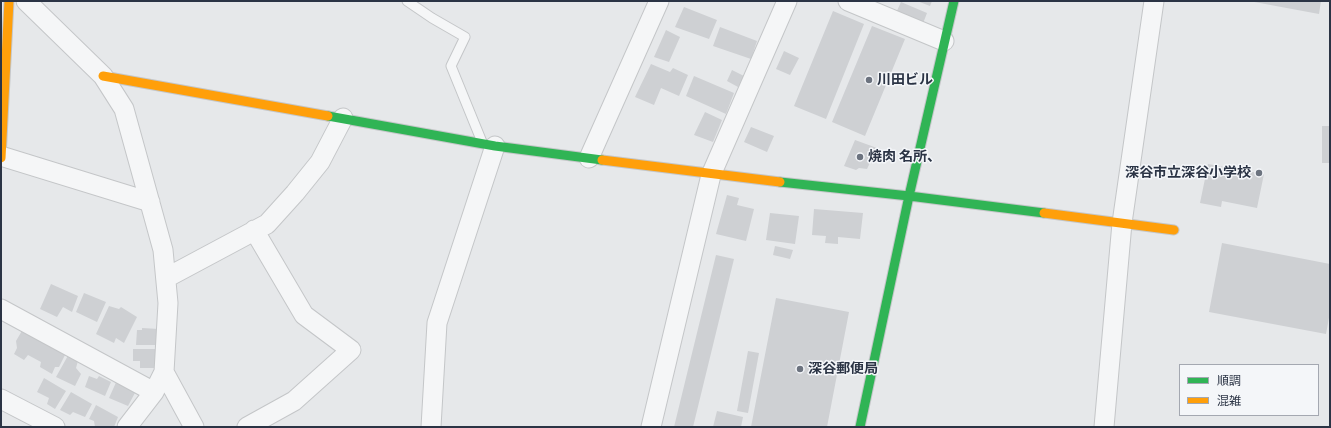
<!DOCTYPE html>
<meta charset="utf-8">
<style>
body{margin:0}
#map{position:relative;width:1331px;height:428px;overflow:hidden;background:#e6e8ea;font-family:Poppins,"Noto Sans JP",sans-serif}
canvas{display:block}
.frame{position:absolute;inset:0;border:2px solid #2b3445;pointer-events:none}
.legend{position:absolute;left:1179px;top:364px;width:140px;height:52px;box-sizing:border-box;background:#f4f6f9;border:1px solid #a4a8b1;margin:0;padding:5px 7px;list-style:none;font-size:12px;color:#2b3445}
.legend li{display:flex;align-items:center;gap:8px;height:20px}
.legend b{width:20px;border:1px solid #a4a8b1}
</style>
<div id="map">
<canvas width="1331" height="428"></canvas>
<div class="frame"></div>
<ul class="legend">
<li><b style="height:5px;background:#30b455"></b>順調</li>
<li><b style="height:5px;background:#ff9f0a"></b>混雑</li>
</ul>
</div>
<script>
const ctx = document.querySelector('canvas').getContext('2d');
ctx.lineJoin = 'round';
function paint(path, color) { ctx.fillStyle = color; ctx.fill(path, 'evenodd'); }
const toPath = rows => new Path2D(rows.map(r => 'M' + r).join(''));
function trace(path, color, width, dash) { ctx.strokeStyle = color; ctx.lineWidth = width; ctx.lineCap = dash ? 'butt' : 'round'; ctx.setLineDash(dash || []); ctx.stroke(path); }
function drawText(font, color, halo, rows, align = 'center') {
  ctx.font = font + ' Poppins,"Noto Sans JP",sans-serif'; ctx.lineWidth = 3; ctx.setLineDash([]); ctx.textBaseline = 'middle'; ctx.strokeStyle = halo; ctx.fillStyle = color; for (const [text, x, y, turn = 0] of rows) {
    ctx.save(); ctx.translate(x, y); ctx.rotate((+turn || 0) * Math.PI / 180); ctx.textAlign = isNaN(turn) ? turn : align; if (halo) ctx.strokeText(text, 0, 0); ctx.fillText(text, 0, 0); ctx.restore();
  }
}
paint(toPath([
 [917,1,932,1,930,6],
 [1249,1,1321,1,1319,14],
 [901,2,927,13,922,26,895,15],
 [684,7,717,20,709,39,675,27],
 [833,11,864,24,826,119,794,106],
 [872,26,905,39,865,136,832,122],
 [720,27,757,41,751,59,713,46],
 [666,30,680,37,669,62,654,57],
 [784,51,799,58,790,75,776,69],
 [651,64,670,72,673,68,688,75,679,96,661,88,654,105,635,97],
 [732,70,744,76,738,87,727,81],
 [694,76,734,93,726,114,686,96],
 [705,112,722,120,713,142,694,135],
 [1322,126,1330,126,1330,163,1322,163],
 [751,127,774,136,767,152,744,142],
 [855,140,877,148,867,169,859,168,856,170,844,166],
 [1208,164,1264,174,1257,208,1222,201,1221,207,1200,203],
 [727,195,739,198,737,205,754,209,746,241,716,234],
 [814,209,863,213,860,239,838,237,838,244,825,243,826,236,812,235],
 [770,213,799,216,795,244,766,240],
 [1222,243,1330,264,1330,312,1326,334,1209,312],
 [775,246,793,250,790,259,773,255],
 [716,255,734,259,693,427,674,427],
 [51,284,78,296,72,312,63,307,57,317,40,309],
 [84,293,106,302,97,322,76,312],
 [776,298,849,312,827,427,751,427],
 [109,306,119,309,121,307,137,317,124,343,116,338,114,343,96,334],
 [142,328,159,329,159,345,136,345,137,330,142,330],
 [23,329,67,351,59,367,55,367,52,374,40,367,41,362,28,355,24,360,14,354,17,348,16,341],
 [133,349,156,349,157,368,140,368,140,361,133,361],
 [748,351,759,353,748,413,737,411],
 [70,352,79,357,76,368,81,374,75,386,56,377],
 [89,376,97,379,99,376,111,382,105,396,85,387],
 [44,378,66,391,55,409,47,404,49,398,37,392],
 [118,378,137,389,128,406,109,398],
 [71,392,92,404,85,417,73,412,70,415,60,410],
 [96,405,118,417,114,427,95,427,94,421,89,419],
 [717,411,743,417,741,427,713,427]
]), '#ced0d3');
const lane = toPath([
 [407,1,432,18,465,37,451,66,482,142]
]);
const street = toPath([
 [26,1,103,76,124,109,163,250,168,303,164,372,154,392,127,427],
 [848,1,944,41],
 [1,156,150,202],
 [589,158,659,1],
 [166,278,267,224,295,193,320,162,343,118],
 [1,309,154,392],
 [164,372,194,427],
 [1,399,55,427],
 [247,427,294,401,351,350,304,315,254,230],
 [431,427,437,323,495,146],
 [651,427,711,175,787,1],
 [1104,427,1122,223,1154,1]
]);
const fast = toPath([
 [328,116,495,146,602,160],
 [780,182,909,196,1044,213],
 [860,427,909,196,954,1]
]);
const slow = toPath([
 [103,76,328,116],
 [1,158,9,1],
 [602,160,780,182],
 [1044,213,1174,230]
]);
trace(lane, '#c4c6c8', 11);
trace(street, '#c4c6c8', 21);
trace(fast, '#c4c6c8', 11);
trace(slow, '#c4c6c8', 11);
trace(lane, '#f5f6f7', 9);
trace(street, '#f5f6f7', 19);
trace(fast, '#30b455', 9);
trace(slow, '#ff9f0a', 9);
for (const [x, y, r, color] of [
 [869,80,4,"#6c737f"],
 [860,157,4,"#6c737f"],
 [1259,173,4,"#6c737f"],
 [800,369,4,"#6c737f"]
]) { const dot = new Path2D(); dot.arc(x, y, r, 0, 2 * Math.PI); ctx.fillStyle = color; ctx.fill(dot); trace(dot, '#f4f6f9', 1.5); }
drawText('bold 14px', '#2b3445', '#f4f6f9', [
 ["川田ビル",877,80],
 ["焼肉 名所、",868,157],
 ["深谷市立深谷小学校",1251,173,"right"],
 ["深谷郵便局",808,369]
], 'left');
</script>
